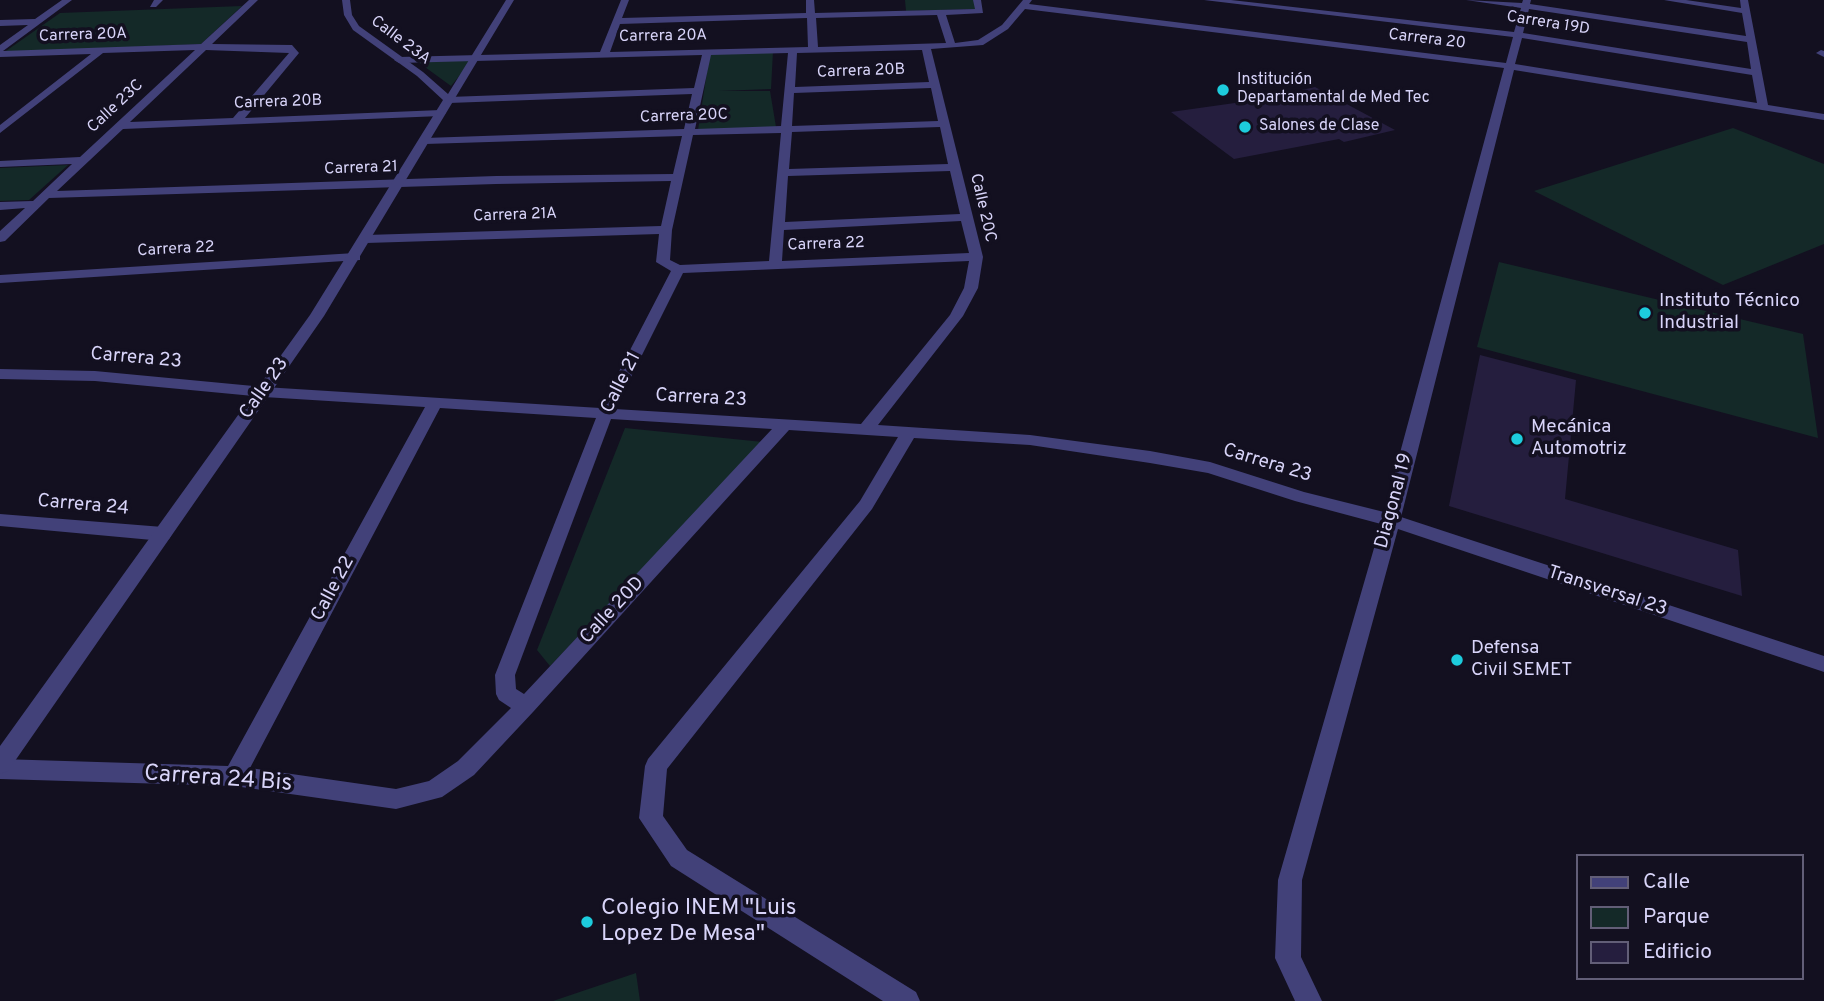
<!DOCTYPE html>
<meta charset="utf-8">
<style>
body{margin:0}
#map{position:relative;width:1824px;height:1001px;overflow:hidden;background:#131020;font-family:Overpass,sans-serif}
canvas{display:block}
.legend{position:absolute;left:1576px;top:854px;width:228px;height:126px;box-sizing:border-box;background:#131020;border:2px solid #625e77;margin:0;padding:9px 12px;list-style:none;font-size:21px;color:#d8d4f9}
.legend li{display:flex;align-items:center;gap:14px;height:35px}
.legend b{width:35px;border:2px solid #625e77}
</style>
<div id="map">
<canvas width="1824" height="1001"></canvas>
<ul class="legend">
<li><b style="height:9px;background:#424179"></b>Calle</li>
<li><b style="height:19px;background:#142928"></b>Parque</li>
<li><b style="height:19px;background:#251e3e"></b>Edificio</li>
</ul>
</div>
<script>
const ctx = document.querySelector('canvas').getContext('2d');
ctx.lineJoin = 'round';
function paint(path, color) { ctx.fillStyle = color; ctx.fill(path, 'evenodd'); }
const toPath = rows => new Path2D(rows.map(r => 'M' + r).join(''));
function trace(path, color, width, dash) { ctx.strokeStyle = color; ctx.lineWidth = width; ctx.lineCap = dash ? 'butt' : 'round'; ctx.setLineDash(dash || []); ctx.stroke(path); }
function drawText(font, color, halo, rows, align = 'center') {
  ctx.font = font + ' Overpass,sans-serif'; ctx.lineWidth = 7; ctx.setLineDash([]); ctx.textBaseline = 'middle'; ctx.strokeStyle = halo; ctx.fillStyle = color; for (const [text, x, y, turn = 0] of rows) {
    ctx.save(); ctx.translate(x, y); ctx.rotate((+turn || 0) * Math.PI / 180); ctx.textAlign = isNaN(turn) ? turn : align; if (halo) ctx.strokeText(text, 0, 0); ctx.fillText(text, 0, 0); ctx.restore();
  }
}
paint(toPath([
 [905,0,974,0,976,9,906,11],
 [242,6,201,44,3,53,60,13],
 [773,51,771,89,719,91,770,91,776,127,698,130,710,53],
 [472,60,451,86,418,62],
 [1733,128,1824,164,1824,244,1723,285,1534,191],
 [68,165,29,200,0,201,0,168],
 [1499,262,1803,334,1818,438,1477,347],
 [625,428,763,442,550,666,537,650],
 [636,973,640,1001,553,1001]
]), '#142928');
paint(toPath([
 [1315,87,1395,130,1344,142,1339,139,1234,159,1171,112,1256,100],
 [1480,355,1576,380,1565,499,1738,550,1742,596,1449,506]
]), '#251e3e');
paint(toPath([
 [62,0,72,0,3,51,201,44,249,0,258,0,212,44,292,45,299,53,245,118,441,110,446,113,441,116,123,129,57,191,496,176,673,174,682,136,425,144,419,141,425,138,684,129,692,94,449,103,444,100,449,97,694,88,702,55,399,63,394,60,399,57,600,52,621,0,629,0,622,18,806,13,806,0,814,0,815,13,975,9,973,0,981,0,983,13,946,15,955,43,978,40,1002,25,1023,0,1032,0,1029,4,1506,63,1513,37,1204,0,1231,0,1514,32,1521,8,1466,0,1522,3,1523,0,1531,0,1530,4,1746,36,1742,13,1664,0,1686,0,1741,8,1740,0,1748,0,1768,105,1824,114,1824,120,1514,70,1401,517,1824,656,1824,672,1398,529,1302,880,1301,957,1322,1001,1295,1001,1275,958,1278,880,1381,524,1295,501,1208,473,1150,463,1030,445,914,438,872,509,667,769,663,816,687,850,916,992,920,1001,883,1001,671,866,639,818,645,766,648,759,860,501,898,437,789,430,533,712,474,775,442,797,396,809,234,786,0,779,0,759,228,766,425,407,264,397,95,381,0,379,0,369,95,371,264,387,600,408,671,271,656,262,659,234,366,243,360,239,366,235,661,226,671,181,496,184,49,198,5,241,0,242,0,231,25,208,0,210,0,202,33,201,72,164,0,167,0,161,80,157,195,50,103,53,0,133,0,125,91,54,0,57,0,45,28,25,0,26,0,20,35,19,62,0],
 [1025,9,1504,68,1384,512,1304,492,1210,462,1150,451,1030,435,878,425,963,316,978,288,983,257,931,49,983,45,1008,29,1025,9],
 [1529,9,1747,42,1751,69,1523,33,1529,9],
 [937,15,946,43,818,47,816,18,937,15],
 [807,18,808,47,610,52,620,24,807,18],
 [1522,38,1752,75,1757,103,1515,64,1522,38],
 [206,50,289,53,233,118,130,122,206,50],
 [922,50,929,82,795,87,797,53,922,50],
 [788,53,781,126,695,129,711,55,788,53],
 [931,88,938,121,792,126,794,93,931,88],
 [940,127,948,164,789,169,792,132,940,127],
 [781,133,769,261,680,265,670,260,672,230,693,135,781,133],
 [950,171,960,214,785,222,788,176,950,171],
 [961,221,969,253,782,261,784,230,961,221],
 [969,261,964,288,950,315,861,424,615,409,683,273,969,261],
 [440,408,596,418,495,675,496,694,499,700,511,708,458,761,429,781,396,789,250,768,440,408],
 [611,419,772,429,524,694,516,689,515,675,611,419],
 [154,0,163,0,156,7,150,7,154,0],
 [1821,50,1824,51,1824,57,1816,53,1821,50],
 [355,253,360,254,360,260,0,283,0,275,355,253],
 [0,514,163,527,169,529,172,534,169,539,163,541,0,526,0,514]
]), '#424179');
paint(toPath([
 [342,0,350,0,352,15,359,26,423,72,448,94,506,0,514,0,324,316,8,771,0,774,0,746,310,315,443,100,417,76,353,30,344,15,342,0]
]), '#424179');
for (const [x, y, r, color] of [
 [1223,90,7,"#1dccdd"],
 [1245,127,7,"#1dccdd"],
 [1645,313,7,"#1dccdd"],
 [1517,439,7,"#1dccdd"],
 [1457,660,7,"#1dccdd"],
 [587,922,7,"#1dccdd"]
]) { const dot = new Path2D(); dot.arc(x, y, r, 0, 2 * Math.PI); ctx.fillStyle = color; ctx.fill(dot); trace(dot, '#131020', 2.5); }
drawText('16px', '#d8d4f9', '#131020', [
 ["Carrera 19D",1548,24,9],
 ["Carrera 20A",83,36,-2],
 ["Carrera 20A",663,37,-1],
 ["Carrera 20",1427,40,7],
 ["Calle 23A",400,41,37],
 ["Carrera 20B",861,72,-2],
 ["Carrera 20B",278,103,-2],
 ["Calle 23C",116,107,-43],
 ["Carrera 20C",684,117,-2],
 ["Carrera 21",361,169,-2],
 ["Calle 20C",982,208,77],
 ["Carrera 21A",515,216,-2],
 ["Carrera 22",826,245,-2],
 ["Carrera 22",176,250,-3]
]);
drawText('16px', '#d8d4f9', '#131020', [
 ["Institución",1237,81],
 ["Departamental de Med Tec",1237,99],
 ["Salones de Clase",1259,127]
], 'left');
drawText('19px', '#d8d4f9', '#131020', [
 ["Instituto Técnico",1659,302],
 ["Industrial",1659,324],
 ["Mecánica",1531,428],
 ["Automotriz",1531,450],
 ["Defensa",1471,649],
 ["Civil SEMET",1471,671]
], 'left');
drawText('19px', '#d8d4f9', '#131020', [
 ["Carrera 23",136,359,5],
 ["Calle 21",622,383,-63],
 ["Calle 23",265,389,-55],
 ["Carrera 23",701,399,3],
 ["Carrera 23",1267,464,17],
 ["Diagonal 19",1395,501,-75],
 ["Carrera 24",83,506,5],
 ["Calle 22",334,589,-62],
 ["Transversal 23",1607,592,18],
 ["Calle 20D",613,611,-47]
]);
drawText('23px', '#d8d4f9', '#131020', [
 ["Carrera 24 Bis",218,780,4]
]);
drawText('23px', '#d8d4f9', '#131020', [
 ["Colegio INEM \"Luis",601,909],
 ["Lopez De Mesa\"",601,935]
], 'left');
</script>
